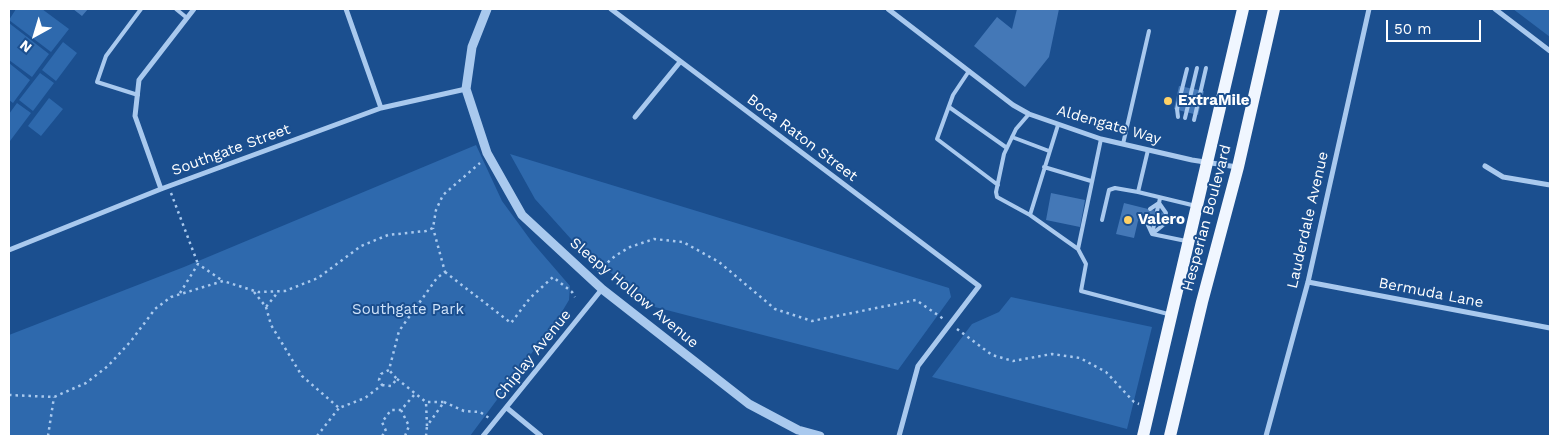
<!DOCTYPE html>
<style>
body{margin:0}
#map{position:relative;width:1559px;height:445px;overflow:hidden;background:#1b4f8f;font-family:"Work Sans",sans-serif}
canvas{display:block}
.frame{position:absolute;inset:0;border:10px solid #fff;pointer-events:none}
.north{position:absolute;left:10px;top:10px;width:50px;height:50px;-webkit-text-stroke:4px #1b4f8f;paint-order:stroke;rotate:219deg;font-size:14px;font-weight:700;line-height:20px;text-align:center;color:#fff}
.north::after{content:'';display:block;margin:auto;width:18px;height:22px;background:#fff;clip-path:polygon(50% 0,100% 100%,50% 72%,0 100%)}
.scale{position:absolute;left:1386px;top:20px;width:95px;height:22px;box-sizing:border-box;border:2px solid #fff;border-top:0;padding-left:6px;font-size:15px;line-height:18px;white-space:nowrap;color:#fff;-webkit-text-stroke:4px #1b4f8f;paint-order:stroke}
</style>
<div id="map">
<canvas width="1559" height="445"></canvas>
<div class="frame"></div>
<div class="north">N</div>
<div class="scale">50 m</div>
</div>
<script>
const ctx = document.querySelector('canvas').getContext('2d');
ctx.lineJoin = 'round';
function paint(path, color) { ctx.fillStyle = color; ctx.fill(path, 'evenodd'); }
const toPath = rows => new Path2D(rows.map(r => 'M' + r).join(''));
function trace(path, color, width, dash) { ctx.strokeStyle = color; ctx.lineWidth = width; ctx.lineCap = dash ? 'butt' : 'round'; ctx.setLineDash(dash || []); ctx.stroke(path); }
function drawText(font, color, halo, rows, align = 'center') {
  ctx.font = font + ' "Work Sans",sans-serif'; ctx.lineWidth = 4; ctx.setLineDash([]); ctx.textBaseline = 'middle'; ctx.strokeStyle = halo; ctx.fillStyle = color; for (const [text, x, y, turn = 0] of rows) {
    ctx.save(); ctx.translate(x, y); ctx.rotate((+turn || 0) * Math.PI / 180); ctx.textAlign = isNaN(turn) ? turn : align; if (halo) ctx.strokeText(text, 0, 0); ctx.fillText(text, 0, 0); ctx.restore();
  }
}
paint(toPath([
 [16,9,42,9,69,29,51,52,9,20],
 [1513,9,1550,9,1550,37],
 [9,23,49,54,32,77,9,60],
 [63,42,77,53,56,81,42,70],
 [9,63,30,80,13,103,9,100],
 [40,73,54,83,33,111,19,100],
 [49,98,63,109,41,136,28,126],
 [17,103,31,113,10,141,9,114],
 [476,145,502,201,532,242,570,286,569,300,560,315,470,436,9,436,9,335,184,267],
 [510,154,949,288,951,297,898,370,655,307,580,249,535,199],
 [1011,297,1152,327,1127,429,932,377,972,324,999,312]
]), '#2e69ad');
paint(toPath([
 [73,9,88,9,82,16],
 [1017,9,1059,9,1049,57,1025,87,974,46,997,17,1012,29],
 [1179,86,1204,91,1198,115,1174,109],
 [1051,193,1085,200,1080,227,1046,220],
 [1124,203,1168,214,1165,227,1138,221,1134,238,1116,234]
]), '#4478b7');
trace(toPath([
 [171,193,198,264],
 [598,271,615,256,630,247,654,239,683,242,719,262,775,309,812,321,916,300,945,320],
 [445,272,511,323,530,298,553,277,572,292,575,297],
 [254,292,266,307,278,292],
 [180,293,198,264,223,281],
 [266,307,271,325,302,376,339,408,365,398,382,385,379,380,381,374,389,370,399,331,437,278,445,272,433,228],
 [957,329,992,355,1013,361,1052,354,1080,358,1106,372,1134,402,1139,404],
 [397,379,426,402,427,426,444,402,426,402],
 [382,385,391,386,397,379,389,370],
 [9,395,54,397,86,383,108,366,131,341,155,309,171,297,223,281,258,292,285,291,318,278,361,246,388,235,426,231,433,228,436,210,443,195,480,163],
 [444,402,464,411,480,412,489,418],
 [401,410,409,426,405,436],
 [48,436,54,397],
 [317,436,339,408],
 [382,436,386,431,382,422,391,410,401,410,415,394],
 [426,436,427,426]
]), '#a9c9ee', 2.5, [2.5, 4]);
trace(toPath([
 [176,9,187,18],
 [969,71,953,95,937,139,998,185],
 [138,95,97,82,106,56,141,9],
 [949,107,1007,148],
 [1029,114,1016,129,1004,154,996,192,997,197,1030,215,1078,249,1086,264,1081,291,1168,314],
 [1178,117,1177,109,1187,69],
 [1185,118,1197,68],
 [1194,120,1206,68],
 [1012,137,1049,151],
 [1123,144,1149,31],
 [1148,150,1138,192,1196,206],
 [1044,167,1091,181],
 [1159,203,1166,213],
 [1150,209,1159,203,1160,198],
 [1157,211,1159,203],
 [1030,215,1058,125],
 [1102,220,1109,190,1115,188,1138,192],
 [1147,223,1152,234,1186,241],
 [1154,225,1152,234,1162,226],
 [1078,249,1101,139]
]), '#a9c9ee', 4);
trace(toPath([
 [346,9,381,108],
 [611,9,979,286,918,366,899,436],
 [888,9,1013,105,1029,114,1101,139,1192,160,1237,167],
 [1495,9,1550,51],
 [635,117,680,62],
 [1485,166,1503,177,1550,185],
 [161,189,135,116,139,80,194,9],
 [9,250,161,189,381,108,466,89],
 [1308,282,1550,328],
 [507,408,541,436],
 [483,436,602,289],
 [1266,436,1308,282,1369,9]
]), '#a9c9ee', 5);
trace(toPath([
 [487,9,472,47,466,89,487,153,522,215,602,289,749,404,798,430,820,436]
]), '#a9c9ee', 9);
trace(toPath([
 [1143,436,1243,9],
 [1170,436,1202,302,1238,167,1274,9]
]), '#f0f6ff', 12);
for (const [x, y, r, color] of [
 [1168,101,5,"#ffd166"],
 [1128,220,5,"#ffd166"]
]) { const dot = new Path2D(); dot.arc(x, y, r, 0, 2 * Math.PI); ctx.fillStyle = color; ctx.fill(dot); trace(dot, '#1b4f8f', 2); }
drawText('bold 15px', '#fff', '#1b4f8f', [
 ["ExtraMile",1178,101],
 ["Valero",1138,220]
], 'left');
drawText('15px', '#fff', '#1b4f8f', [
 ["Aldengate Way",1109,125,16],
 ["Boca Raton Street",802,138,37],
 ["Southgate Street",231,150,-20],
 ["Hesperian Boulevard",1207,218,-75],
 ["Lauderdale Avenue",1308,220,-77],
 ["Sleepy Hollow Avenue",634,293,40],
 ["Bermuda Lane",1431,293,11],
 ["Chiplay Avenue",533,355,-51]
]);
drawText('15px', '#cfe3fa', '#1b4f8f', [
 ["Southgate Park",408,310]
]);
</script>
